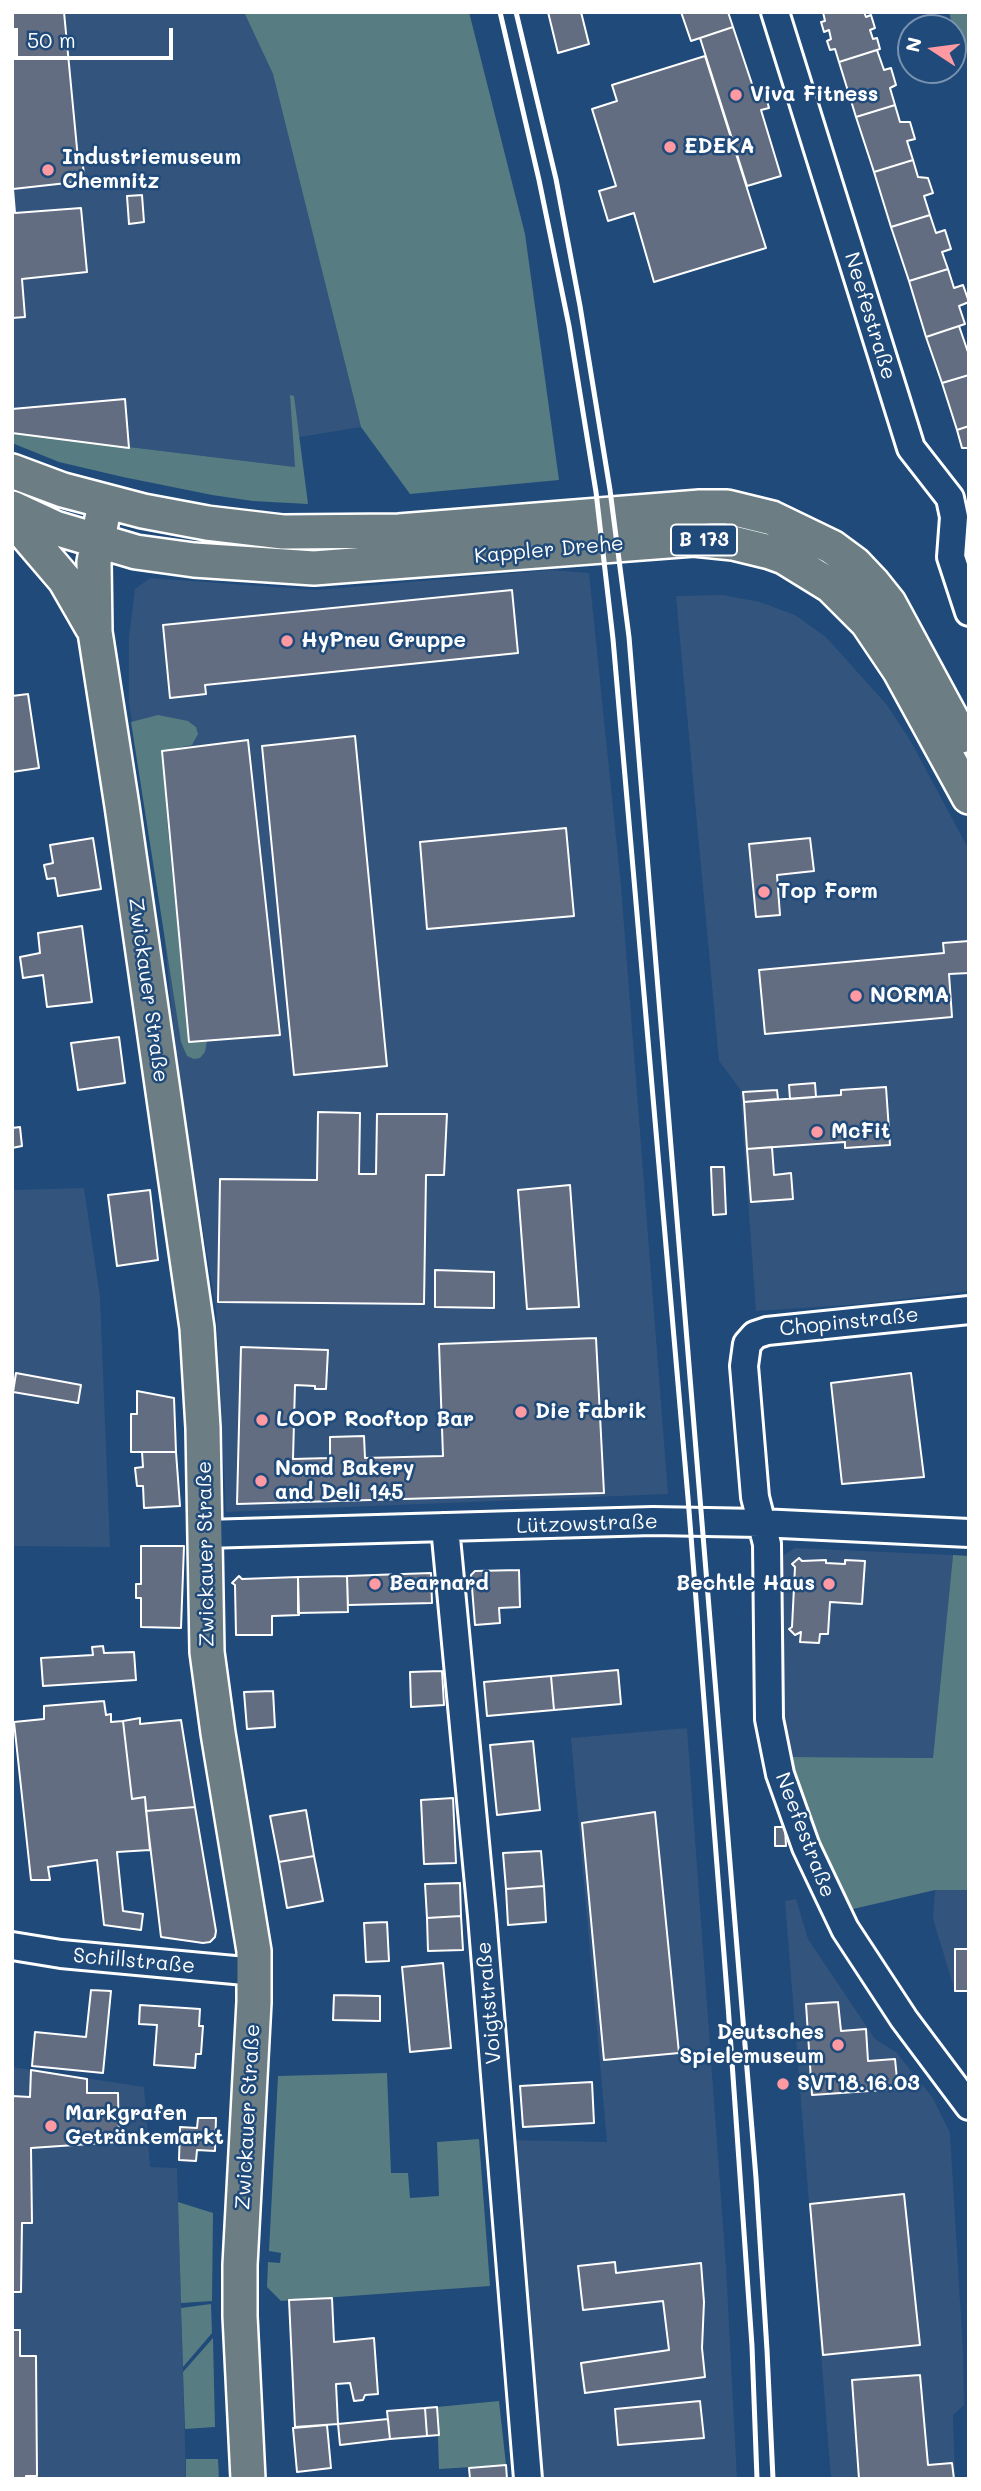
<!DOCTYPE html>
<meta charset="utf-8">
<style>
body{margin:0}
#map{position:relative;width:981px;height:2491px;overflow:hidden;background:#1f4a7a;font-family:Mali,sans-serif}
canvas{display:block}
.frame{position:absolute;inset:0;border:14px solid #fff;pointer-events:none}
.north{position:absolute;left:897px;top:14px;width:70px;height:70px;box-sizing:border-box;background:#1f4a7a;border:2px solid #7992af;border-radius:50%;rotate:283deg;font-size:19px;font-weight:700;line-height:28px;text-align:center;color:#fff}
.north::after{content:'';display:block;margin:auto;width:24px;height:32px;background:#ff9aa2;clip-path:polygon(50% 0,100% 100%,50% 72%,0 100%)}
.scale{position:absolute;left:14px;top:28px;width:159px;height:32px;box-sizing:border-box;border:4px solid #fff;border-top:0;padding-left:9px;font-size:21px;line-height:24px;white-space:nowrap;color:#fff;-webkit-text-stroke:5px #1f4a7a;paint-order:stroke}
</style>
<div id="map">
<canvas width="981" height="2491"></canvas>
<div class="frame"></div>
<div class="north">N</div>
<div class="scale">50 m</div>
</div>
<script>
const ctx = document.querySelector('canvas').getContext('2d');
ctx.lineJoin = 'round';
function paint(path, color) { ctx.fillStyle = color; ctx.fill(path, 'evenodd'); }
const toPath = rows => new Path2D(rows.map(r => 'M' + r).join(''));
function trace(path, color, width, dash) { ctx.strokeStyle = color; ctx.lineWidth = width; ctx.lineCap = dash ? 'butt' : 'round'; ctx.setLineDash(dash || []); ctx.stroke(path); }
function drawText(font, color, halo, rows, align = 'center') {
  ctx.font = font + ' Mali,sans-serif'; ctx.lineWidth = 5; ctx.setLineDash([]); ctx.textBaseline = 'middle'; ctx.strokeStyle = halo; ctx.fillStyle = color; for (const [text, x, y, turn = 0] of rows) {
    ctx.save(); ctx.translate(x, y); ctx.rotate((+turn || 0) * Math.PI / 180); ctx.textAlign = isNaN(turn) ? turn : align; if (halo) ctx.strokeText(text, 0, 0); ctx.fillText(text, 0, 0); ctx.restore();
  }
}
paint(toPath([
 [12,12,244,12,273,74,361,427,294,438,296,467,12,433],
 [551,570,589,573,621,886,668,1494,226,1512,216,1309,178,1076,157,862,129,704,129,636,135,589,150,578,316,590],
 [723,595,760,602,795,615,826,637,887,705,910,740,969,850,969,1291,864,1304,756,1311,740,1089,719,1061,676,596],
 [84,1188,100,1297,110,1547,12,1546,12,1190],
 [795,1548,953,1555,933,1758,790,1757,779,1692,781,1565,784,1555],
 [687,1728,726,2267,737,2479,537,2479,508,2140,607,2142,571,1738],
 [935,1890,969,1890,969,1991,955,1991,933,1919],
 [796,1899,808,1939,875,2039,896,2052,933,2098,950,2133,963,2352,964,2405,953,2415,955,2479,831,2479,785,1901],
 [12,2067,144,2087,150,2167,177,2168,186,2479,12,2479]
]), '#33547c');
paint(toPath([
 [244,12,469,12,525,234,559,480,410,494,361,427,273,74],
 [949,12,969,12,969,57,953,29],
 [290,395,294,396,308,504,253,501,212,495,123,477,59,462,12,443,12,433,295,467],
 [158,715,188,721,196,727,198,734,192,745,162,751,168,831,189,1042,207,1041,205,1052,200,1058,194,1059,187,1056,181,1042,131,722],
 [953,1555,969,1556,969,1890,935,1890,853,1909,841,1892,796,1789,790,1757,933,1758],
 [387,2073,391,2173,408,2173,410,2198,439,2196,437,2142,479,2139,490,2286,281,2301,267,2287,268,2262,280,2263,281,2253,269,2251,278,2076],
 [178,2202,213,2213,212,2301,181,2303],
 [211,2304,212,2333,183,2367,181,2308],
 [213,2338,215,2427,185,2429,183,2372],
 [499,2401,506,2465,439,2469,437,2407],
 [186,2459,218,2459,219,2479,186,2479]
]), '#577c82');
const building = toPath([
 [12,12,64,12,78,159,82,159,85,181,13,189,15,213,81,208,87,272,22,279,25,317,12,318,12,12],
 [548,12,581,12,589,44,558,53,548,12],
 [681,12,728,12,733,27,691,41,681,12],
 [823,12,864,12,866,17,871,15,875,28,870,30,873,39,877,38,880,49,839,62,835,49,830,50,827,41,831,39,829,30,824,32,821,22,825,21,823,12],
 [733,27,756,96,765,93,769,108,761,110,781,176,747,186,700,38,733,27],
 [877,50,884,70,891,68,896,85,890,88,895,105,856,117,839,62,877,50],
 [705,56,766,248,654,282,634,213,608,221,599,191,616,186,592,109,617,101,612,85,705,56],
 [895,105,900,122,910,122,915,139,907,141,913,160,874,172,856,117,895,105],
 [913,160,918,177,928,178,933,193,924,196,930,215,891,227,874,172,913,160],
 [142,195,144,222,129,224,127,196,142,195],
 [930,215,936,233,945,230,951,249,942,252,948,269,909,281,891,227,930,215],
 [948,269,954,288,963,285,969,302,959,306,965,324,926,337,909,281,948,269],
 [959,326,969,355,969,375,942,383,926,337,959,326],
 [969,375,969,426,957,430,942,383,969,375],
 [125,399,129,448,12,433,12,409,125,399],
 [969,426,969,448,962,448,957,430,969,426],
 [512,590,518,653,205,685,206,694,170,698,163,625,512,590],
 [28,694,39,768,12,772,12,696,28,694],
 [355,736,387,1066,294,1075,262,746,355,736],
 [248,740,280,1035,189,1042,162,751,248,740],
 [566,828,574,916,427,929,420,842,566,828],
 [93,838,101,889,58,896,55,878,47,879,44,865,53,863,50,845,93,838],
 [810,838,814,871,777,875,780,915,756,917,749,844,810,838],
 [82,926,92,1002,47,1007,43,975,23,978,20,957,40,953,38,933,82,926],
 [969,941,969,973,949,974,952,1017,765,1034,759,970,944,953,943,943,969,941],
 [119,1037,125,1083,78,1090,71,1043,119,1037],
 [815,1083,816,1097,790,1099,789,1085,815,1083],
 [886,1087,890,1145,845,1148,845,1142,747,1149,744,1102,841,1095,841,1090,886,1087],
 [777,1090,778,1099,744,1102,743,1092,777,1090],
 [318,1112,360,1113,359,1174,376,1174,377,1114,447,1114,444,1175,426,1175,424,1304,218,1302,220,1179,317,1180,318,1112],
 [20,1127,22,1146,12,1148,12,1128,20,1127],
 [772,1147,774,1175,791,1173,793,1199,751,1202,747,1149,772,1147],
 [711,1167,724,1167,726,1214,713,1215,711,1167],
 [570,1185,579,1307,527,1309,518,1190,570,1185],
 [150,1190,158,1260,117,1266,108,1195,150,1190],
 [435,1270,494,1272,494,1308,435,1307,435,1270],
 [596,1338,604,1493,237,1504,241,1347,328,1350,326,1389,315,1389,315,1386,295,1385,293,1459,330,1458,330,1437,364,1436,365,1458,443,1456,439,1344,596,1338],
 [16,1373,81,1385,78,1403,13,1392,16,1373],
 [911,1373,924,1477,842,1484,831,1383,911,1373],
 [137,1391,174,1398,176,1452,131,1452,131,1414,137,1414,137,1391],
 [142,1452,176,1452,180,1506,144,1508,143,1486,137,1486,135,1468,143,1467,142,1452],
 [141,1546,184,1546,181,1628,141,1627,141,1598,136,1598,136,1584,141,1584,141,1546],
 [799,1558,802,1561,826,1560,826,1563,845,1564,845,1560,865,1561,862,1604,830,1602,828,1634,820,1634,819,1643,800,1642,801,1632,795,1635,789,1629,792,1627,795,1567,792,1564,799,1558],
 [519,1570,520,1607,499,1608,500,1623,475,1625,471,1575,475,1571,519,1570],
 [431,1573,432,1603,348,1605,347,1576,431,1573],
 [239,1576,242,1579,298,1577,299,1615,272,1616,272,1635,236,1635,235,1585,232,1583,239,1576],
 [347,1576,348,1612,298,1613,298,1577,347,1576],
 [103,1646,104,1653,134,1652,136,1680,43,1686,41,1658,93,1655,92,1647,103,1646],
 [618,1670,621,1704,554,1710,551,1676,618,1670],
 [442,1671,444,1705,411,1707,410,1672,442,1671],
 [551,1676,554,1710,487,1716,484,1682,551,1676],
 [273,1691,275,1727,247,1729,244,1692,273,1691],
 [104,1701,106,1715,111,1714,111,1722,123,1721,132,1799,145,1797,150,1850,117,1852,123,1911,143,1914,141,1930,104,1925,97,1860,48,1867,50,1880,31,1880,14,1722,44,1719,44,1706,104,1701],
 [140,1718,140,1724,181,1720,195,1807,146,1811,145,1797,132,1799,123,1721,140,1718],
 [533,1741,540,1810,497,1815,490,1745,533,1741],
 [453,1798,456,1863,424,1864,421,1800,453,1798],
 [195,1807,216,1931,215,1937,210,1942,203,1943,161,1937,146,1811,195,1807],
 [306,1810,314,1856,279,1862,270,1816,306,1810],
 [655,1812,679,2053,604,2060,582,1823,655,1812],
 [775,1827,785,1827,786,1846,775,1846,775,1827],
 [541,1851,544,1886,506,1889,503,1853,541,1851],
 [314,1856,323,1901,287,1908,279,1862,314,1856],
 [460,1883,461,1916,427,1918,425,1884,460,1883],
 [544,1886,546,1922,508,1925,506,1889,544,1886],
 [461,1916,463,1950,428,1951,427,1918,461,1916],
 [387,1922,389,1961,366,1962,364,1923,387,1922],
 [955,1949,969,1949,969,1991,955,1991,955,1949],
 [443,1963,451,2048,410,2052,402,1967,443,1963],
 [91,1990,111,1991,103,2073,32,2066,35,2032,86,2037,91,1990],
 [334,1995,380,1996,380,2021,333,2020,334,1995],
 [838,2002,841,2031,866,2029,868,2061,895,2059,898,2089,812,2095,806,2004,838,2002],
 [140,2005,200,2009,199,2026,203,2026,201,2054,196,2054,195,2068,154,2065,157,2025,139,2024,140,2005],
 [31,2070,87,2079,87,2093,118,2093,119,2142,31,2148,32,2223,22,2223,21,2292,12,2292,12,2096,30,2097,31,2070],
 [592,2082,594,2123,523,2127,520,2086,592,2082],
 [198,2118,216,2118,215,2151,197,2150,196,2161,179,2160,180,2127,197,2128,198,2118],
 [904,2194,920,2345,823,2355,810,2204,904,2194],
 [615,2262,616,2273,701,2263,704,2302,702,2348,705,2377,585,2393,581,2363,669,2350,663,2301,583,2310,578,2266,615,2262],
 [332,2298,334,2342,374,2338,378,2394,365,2395,363,2400,354,2401,350,2383,336,2384,338,2424,295,2427,289,2300,332,2298],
 [12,2330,20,2330,20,2356,36,2356,37,2476,26,2476,26,2479,12,2479,12,2330],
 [920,2375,928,2465,952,2463,954,2479,859,2479,852,2380,920,2375],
 [700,2401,704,2438,618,2445,615,2409,700,2401],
 [437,2407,439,2435,427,2436,425,2408,437,2407],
 [425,2408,427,2436,390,2439,387,2411,425,2408],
 [388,2419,390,2439,340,2445,338,2424,388,2419],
 [327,2425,331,2468,297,2472,293,2428,327,2425],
 [506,2465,507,2479,470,2479,469,2468,506,2465]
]);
paint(building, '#626d82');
trace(building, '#fff', 2);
const minor = toPath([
 [775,12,911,448,950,498,954,517,951,557,969,612],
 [969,1310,767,1331,755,1335,747,1344,744,1366,755,1497,767,1544,769,1719,780,1774,806,1847,845,1929,904,2019,969,2106],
 [445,1527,482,1916,528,2479],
 [205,1534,653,1521,760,1523,969,1533],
 [12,1946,61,1954,256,1972]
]);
const major = toPath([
 [12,471,63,490,143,511,207,523,283,532,399,531,700,507,727,507,772,518,832,547,855,564,873,583,889,603,961,736],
 [105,502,94,562,95,632,122,806,197,1328,203,1428,207,1652,218,1733,254,1951,254,2002,240,2265,240,2316,248,2479],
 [12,508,55,528,136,552,194,560,314,568,694,539,733,543,770,552,784,557,831,586,867,622,900,671,969,797],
 [12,518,65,580,92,627]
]);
trace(minor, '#fff', 32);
trace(major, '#fff', 38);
trace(minor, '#1f4a7a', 26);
trace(major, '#6c7e84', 33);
trace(toPath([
 [500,12,539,180,569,326,596,492,613,639,688,1498,728,2005,752,2346,757,2479],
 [516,12,556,179,580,306,610,490,629,637,756,2178,767,2350,773,2479]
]), '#fff', 5);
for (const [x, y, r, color] of [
 [736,95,7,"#ff9aa2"],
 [670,147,7,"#ff9aa2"],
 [48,170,7,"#ff9aa2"],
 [287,641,7,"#ff9aa2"],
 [764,892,7,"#ff9aa2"],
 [856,996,7,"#ff9aa2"],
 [817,1132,7,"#ff9aa2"],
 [521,1412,7,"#ff9aa2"],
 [262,1420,7,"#ff9aa2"],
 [261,1481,7,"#ff9aa2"],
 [375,1584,7,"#ff9aa2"],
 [829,1584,7,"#ff9aa2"],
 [838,2045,7,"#ff9aa2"],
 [783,2084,7,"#ff9aa2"],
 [51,2126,7,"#ff9aa2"]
]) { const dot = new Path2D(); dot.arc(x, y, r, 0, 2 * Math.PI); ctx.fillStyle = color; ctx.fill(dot); trace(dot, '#1f4a7a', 2.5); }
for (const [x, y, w] of [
 [704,540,66]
]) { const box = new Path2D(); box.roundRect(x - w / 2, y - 15.5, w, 31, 5); ctx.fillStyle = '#1f4a7a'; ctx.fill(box); trace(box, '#fff', 2); }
drawText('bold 19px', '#fff', null, [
 ["B 173",704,540]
]);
drawText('bold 21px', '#fff', '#1f4a7a', [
 ["Viva Fitness",750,95],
 ["EDEKA",684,147],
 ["Industriemuseum",62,158],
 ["Chemnitz",62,182],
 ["HyPneu Gruppe",301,641],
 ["Top Form",778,892],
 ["NORMA",870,996],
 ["McFit",831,1132],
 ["Die Fabrik",535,1412],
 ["LOOP Rooftop Bar",276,1420],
 ["Nomd Bakery",275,1469],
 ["and Deli 145",275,1493],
 ["Bearnard",389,1584],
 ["Bechtle Haus",815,1584,"right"],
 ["Deutsches",824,2033,"right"],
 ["Spielemuseum",824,2057,"right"],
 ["SVT18.16.03",797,2084],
 ["Markgrafen",65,2114],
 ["Getränkemarkt",65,2138]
], 'left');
drawText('21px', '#fff', '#1f4a7a', [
 ["Neefestraße",870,316,73],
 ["Kappler Drehe",549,550,-5],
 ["Zwickauer Straße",148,990,82],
 ["Chopinstraße",849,1322,-6],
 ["Lützowstraße",587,1524,-2],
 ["Zwickauer Straße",206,1554,-91],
 ["Neefestraße",805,1835,69],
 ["Schillstraße",134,1961,5],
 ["Voigtstraße",489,2003,-95],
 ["Zwickauer Straße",248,2117,-87]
]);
</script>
